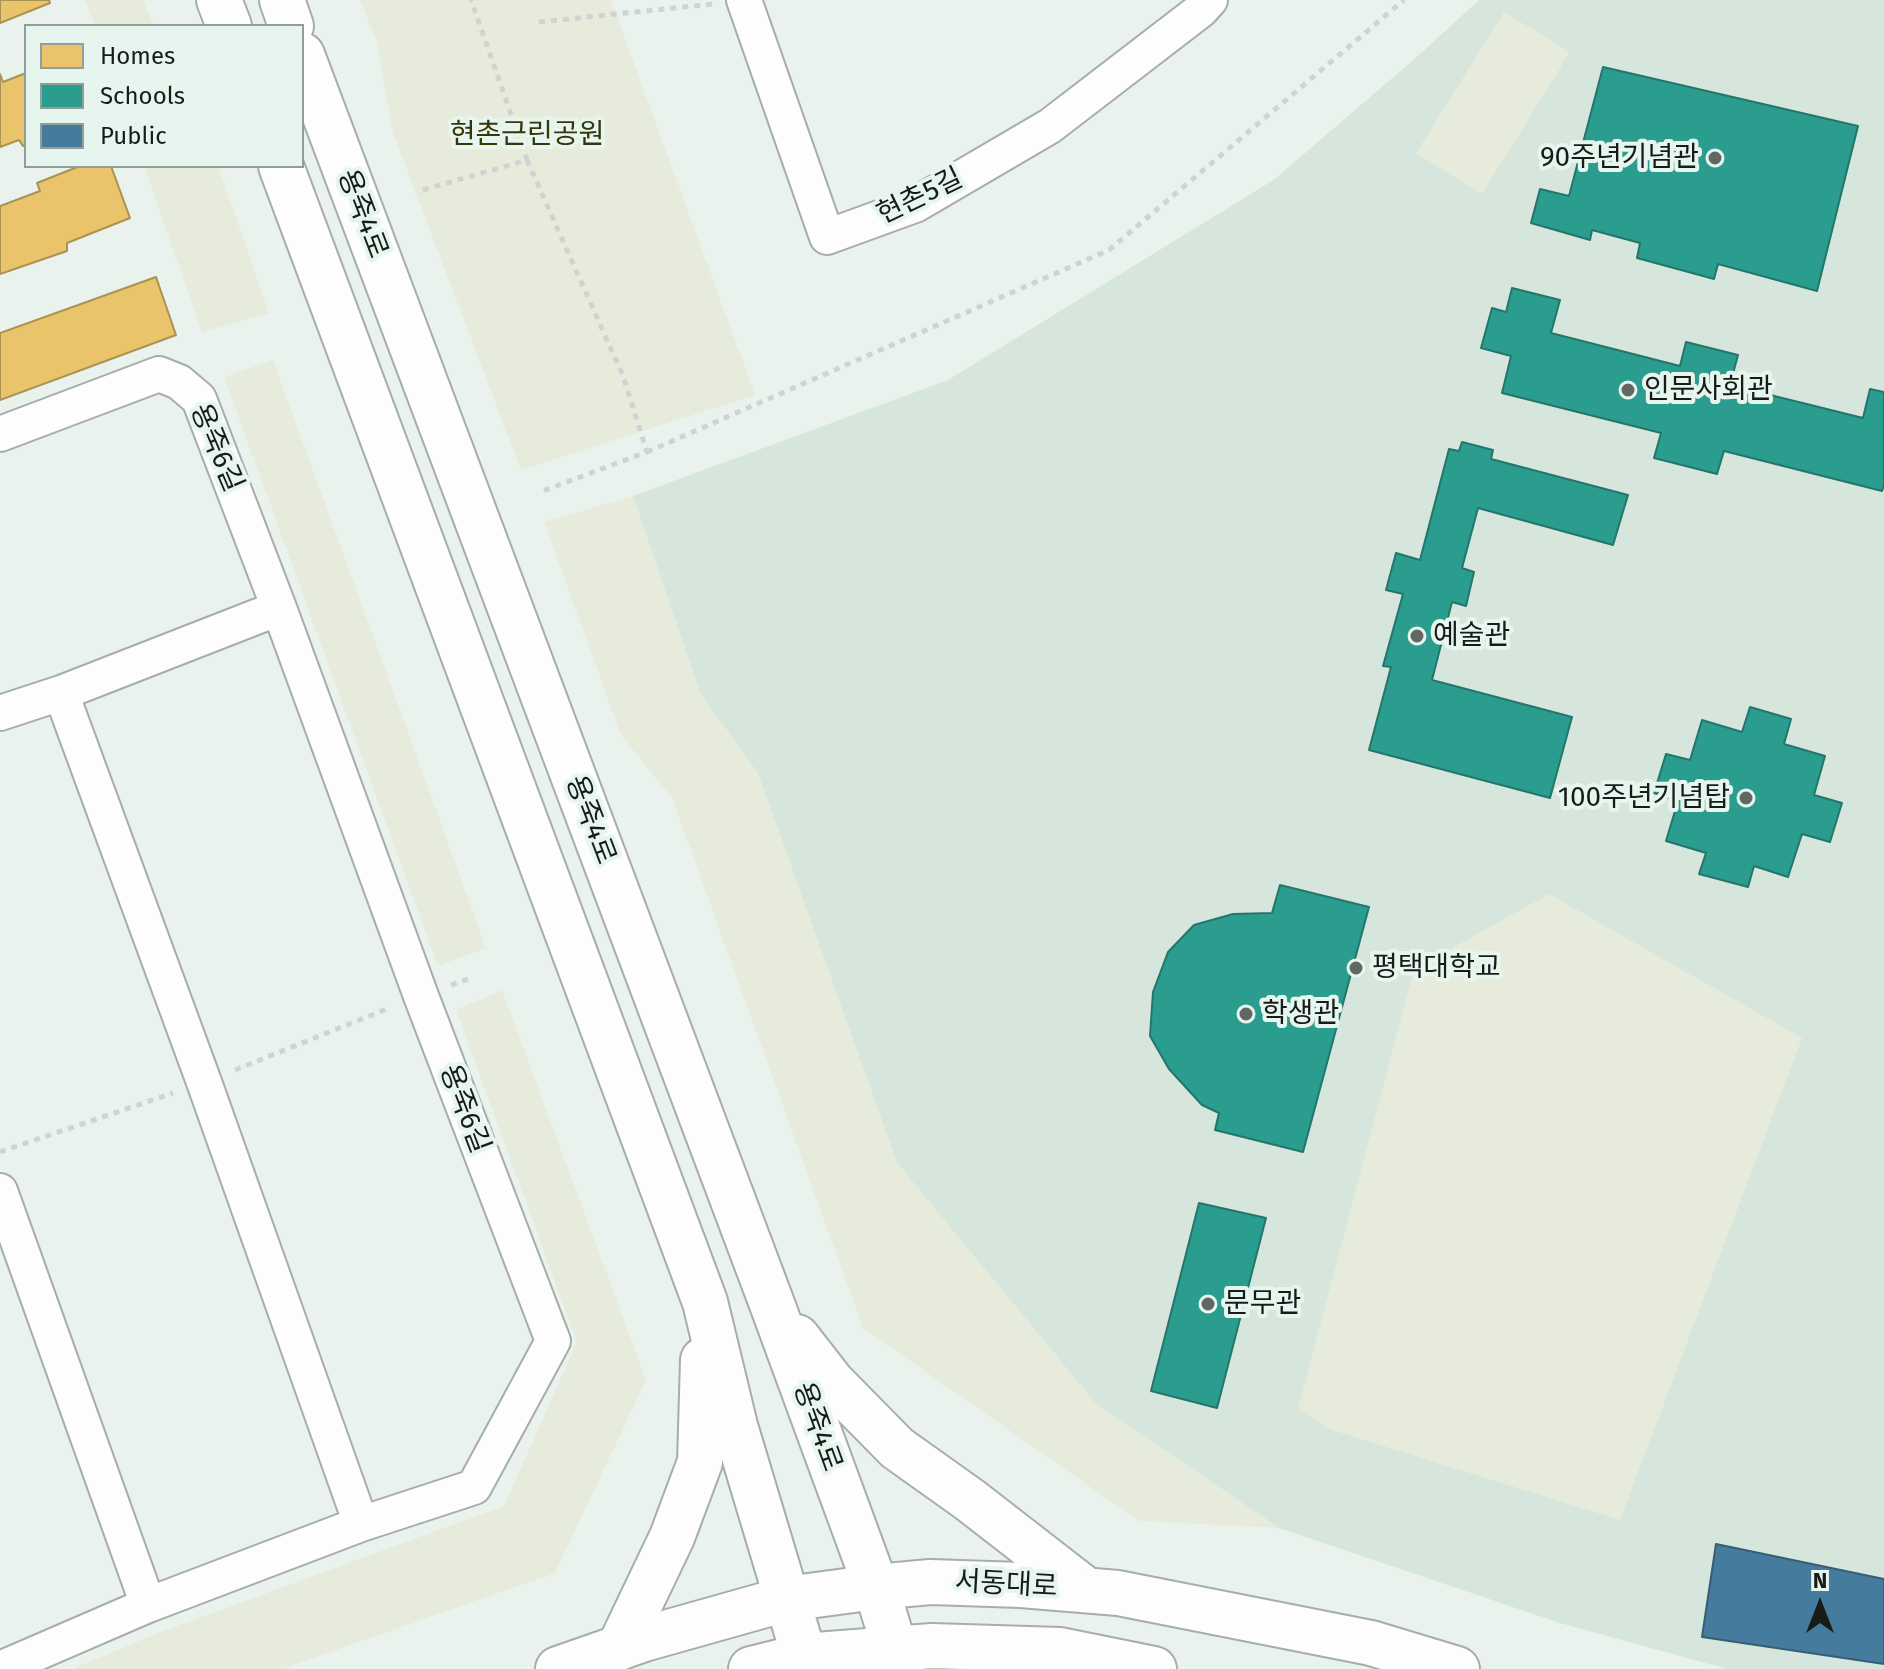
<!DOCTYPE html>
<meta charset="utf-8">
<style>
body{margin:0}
#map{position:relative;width:1884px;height:1669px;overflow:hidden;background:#eaf2ed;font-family:"Fira Sans",sans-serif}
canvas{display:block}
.legend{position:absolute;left:24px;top:24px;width:280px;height:144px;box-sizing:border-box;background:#e6f5ed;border:2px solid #939e98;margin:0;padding:10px 14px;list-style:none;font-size:24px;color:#171c19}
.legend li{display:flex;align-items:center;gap:16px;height:40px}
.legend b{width:40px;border:2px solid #939e98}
.north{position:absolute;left:1780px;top:1565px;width:80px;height:80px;-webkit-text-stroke:6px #e6f5ed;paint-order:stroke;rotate:0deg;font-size:22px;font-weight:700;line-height:32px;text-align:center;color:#171c19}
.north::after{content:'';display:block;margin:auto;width:28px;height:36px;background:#171c19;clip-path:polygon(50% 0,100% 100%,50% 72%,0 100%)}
</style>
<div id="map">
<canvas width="1884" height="1669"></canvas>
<ul class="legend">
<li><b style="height:22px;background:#e9c46a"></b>Homes</li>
<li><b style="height:22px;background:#2a9d8f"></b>Schools</li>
<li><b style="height:22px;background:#457b9d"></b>Public</li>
</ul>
<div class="north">N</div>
</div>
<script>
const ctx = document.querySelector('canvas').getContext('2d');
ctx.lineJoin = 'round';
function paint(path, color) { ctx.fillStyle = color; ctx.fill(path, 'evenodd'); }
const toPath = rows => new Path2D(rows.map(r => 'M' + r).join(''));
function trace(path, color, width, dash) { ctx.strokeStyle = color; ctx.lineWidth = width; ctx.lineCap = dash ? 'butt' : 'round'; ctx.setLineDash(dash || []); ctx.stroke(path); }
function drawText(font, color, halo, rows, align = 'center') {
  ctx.font = font + ' "Fira Sans","Noto Sans KR",sans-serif'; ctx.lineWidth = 8; ctx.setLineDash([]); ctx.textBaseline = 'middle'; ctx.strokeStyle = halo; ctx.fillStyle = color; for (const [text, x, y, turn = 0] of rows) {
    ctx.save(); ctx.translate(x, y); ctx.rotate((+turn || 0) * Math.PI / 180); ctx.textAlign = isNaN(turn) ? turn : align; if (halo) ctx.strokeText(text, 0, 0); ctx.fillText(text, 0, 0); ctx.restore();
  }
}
paint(toPath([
 [1479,0,1884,0,1884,1669,1727,1669,1560,1623,1279,1528,1096,1404,897,1163,758,774,700,693,633,496,948,380,1275,179,1420,54]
]), '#d6e6dd');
paint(toPath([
 [85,0,143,0,154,26,95,26],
 [360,0,611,0,755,395,521,470,393,133,377,42],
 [1504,12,1570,52,1482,194,1416,153],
 [144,166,218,166,269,313,202,332],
 [273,360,486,948,438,966,224,377],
 [633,496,700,693,758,773,897,1163,1096,1404,1279,1528,1139,1521,863,1328,672,798,621,735,544,522],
 [1549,894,1802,1038,1620,1520,1332,1430,1298,1409,1414,969],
 [502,990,646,1380,555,1573,282,1669,72,1669,158,1633,504,1506,577,1342,456,1010]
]), '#e7ebdc');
const homes = toPath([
 [0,0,49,0,50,3,0,23,0,0],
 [26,73,26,145,23,146,19,140,0,147,0,74,3,82,26,73],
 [80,166,111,166,130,218,67,243,67,251,0,274,0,206,40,191,37,183,80,166],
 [156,277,176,335,0,400,0,333,156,277]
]);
paint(homes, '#e9c46a');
trace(homes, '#aa9252', 2);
const schools = toPath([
 [1603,67,1858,126,1817,291,1718,264,1714,279,1637,258,1640,243,1592,230,1590,240,1531,223,1540,189,1569,196,1603,67],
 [1512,288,1560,300,1551,333,1680,366,1686,342,1738,355,1730,385,1863,418,1870,389,1884,392,1884,485,1882,491,1724,451,1717,474,1654,458,1661,433,1502,393,1511,356,1481,348,1492,308,1506,312,1512,288],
 [1462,442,1493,450,1491,459,1628,495,1613,545,1478,508,1462,568,1474,572,1466,606,1452,602,1432,680,1572,717,1550,798,1369,750,1391,667,1383,666,1403,594,1386,590,1396,553,1420,560,1449,449,1459,451,1462,442],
 [1750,707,1791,719,1784,744,1825,756,1814,795,1842,803,1830,842,1802,834,1788,877,1754,866,1748,887,1699,874,1706,853,1666,841,1678,801,1654,793,1666,754,1690,760,1702,720,1742,732,1750,707],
 [1280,885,1369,907,1303,1152,1215,1130,1219,1113,1202,1105,1169,1069,1150,1036,1153,992,1168,952,1194,925,1233,914,1272,913,1280,885],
 [1199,1203,1266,1218,1217,1408,1151,1391,1199,1203]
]);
paint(schools, '#2a9d8f');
trace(schools, '#24766c', 2);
const public = toPath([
 [1716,1544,1884,1579,1884,1664,1702,1637,1716,1544]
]);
paint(public, '#457b9d');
trace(public, '#375e75', 2);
const street = toPath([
 [744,0,827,237,915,205,1050,126,1201,10,1210,0],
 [0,434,159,374,179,382,199,399,279,608,421,996,553,1341,474,1487,361,1524,148,1605,0,1669],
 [61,693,204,1082,361,1524],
 [0,713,61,693,279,608],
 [0,1191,148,1605]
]);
const secondary = toPath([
 [219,0,229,26],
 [282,0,291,26],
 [302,55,772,1304,876,1587,901,1669],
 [281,166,705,1302,735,1426,808,1669],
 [797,1337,832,1382,897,1448,970,1500,1086,1590],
 [619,1648,672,1537,700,1462,703,1360]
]);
const primary = toPath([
 [558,1669,644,1639,786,1599,876,1587,930,1582,1021,1585,1118,1593,1371,1643,1457,1669],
 [751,1669,803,1656,932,1646,1060,1650,1154,1669]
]);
trace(street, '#a7adaa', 38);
trace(secondary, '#a7adaa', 48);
trace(primary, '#a7adaa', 48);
trace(toPath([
 [539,22,713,4],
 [527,160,623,376,647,452,540,492],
 [423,190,527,160,471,0],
 [647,452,1109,250,1404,0],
 [451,985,471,978],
 [235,1070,389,1008],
 [0,1152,173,1093]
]), '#d0d3d2', 5, [6, 6]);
trace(street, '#fcfdfc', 34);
trace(secondary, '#fcfdfc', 44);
trace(primary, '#fcfdfc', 44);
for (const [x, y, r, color] of [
 [1715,158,8,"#616763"],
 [1628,390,8,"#616763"],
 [1417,636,8,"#616763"],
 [1746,798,8,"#616763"],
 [1356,968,8,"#616763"],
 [1246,1014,8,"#616763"],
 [1208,1304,8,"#616763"]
]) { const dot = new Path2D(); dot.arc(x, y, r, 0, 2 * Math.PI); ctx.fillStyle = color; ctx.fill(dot); trace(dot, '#e6f5ed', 3); }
drawText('28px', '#383509', '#e6f5ed', [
 ["현촌근린공원",527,135]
]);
drawText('28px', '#171c19', '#e6f5ed', [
 ["90주년기념관",1699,158,"right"],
 ["인문사회관",1644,390],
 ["예술관",1433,636],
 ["100주년기념탑",1730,798,"right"],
 ["평택대학교",1372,968],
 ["학생관",1262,1014],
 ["문무관",1224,1304]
], 'left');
drawText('28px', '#171c19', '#e6f5ed', [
 ["현촌5길",920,197,-26],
 ["용죽4로",362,214,69],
 ["용죽6길",216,448,67],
 ["용죽4로",590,820,69],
 ["용죽6길",464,1109,69],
 ["용죽4로",817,1427,70],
 ["서동대로",1006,1585,3]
]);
</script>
